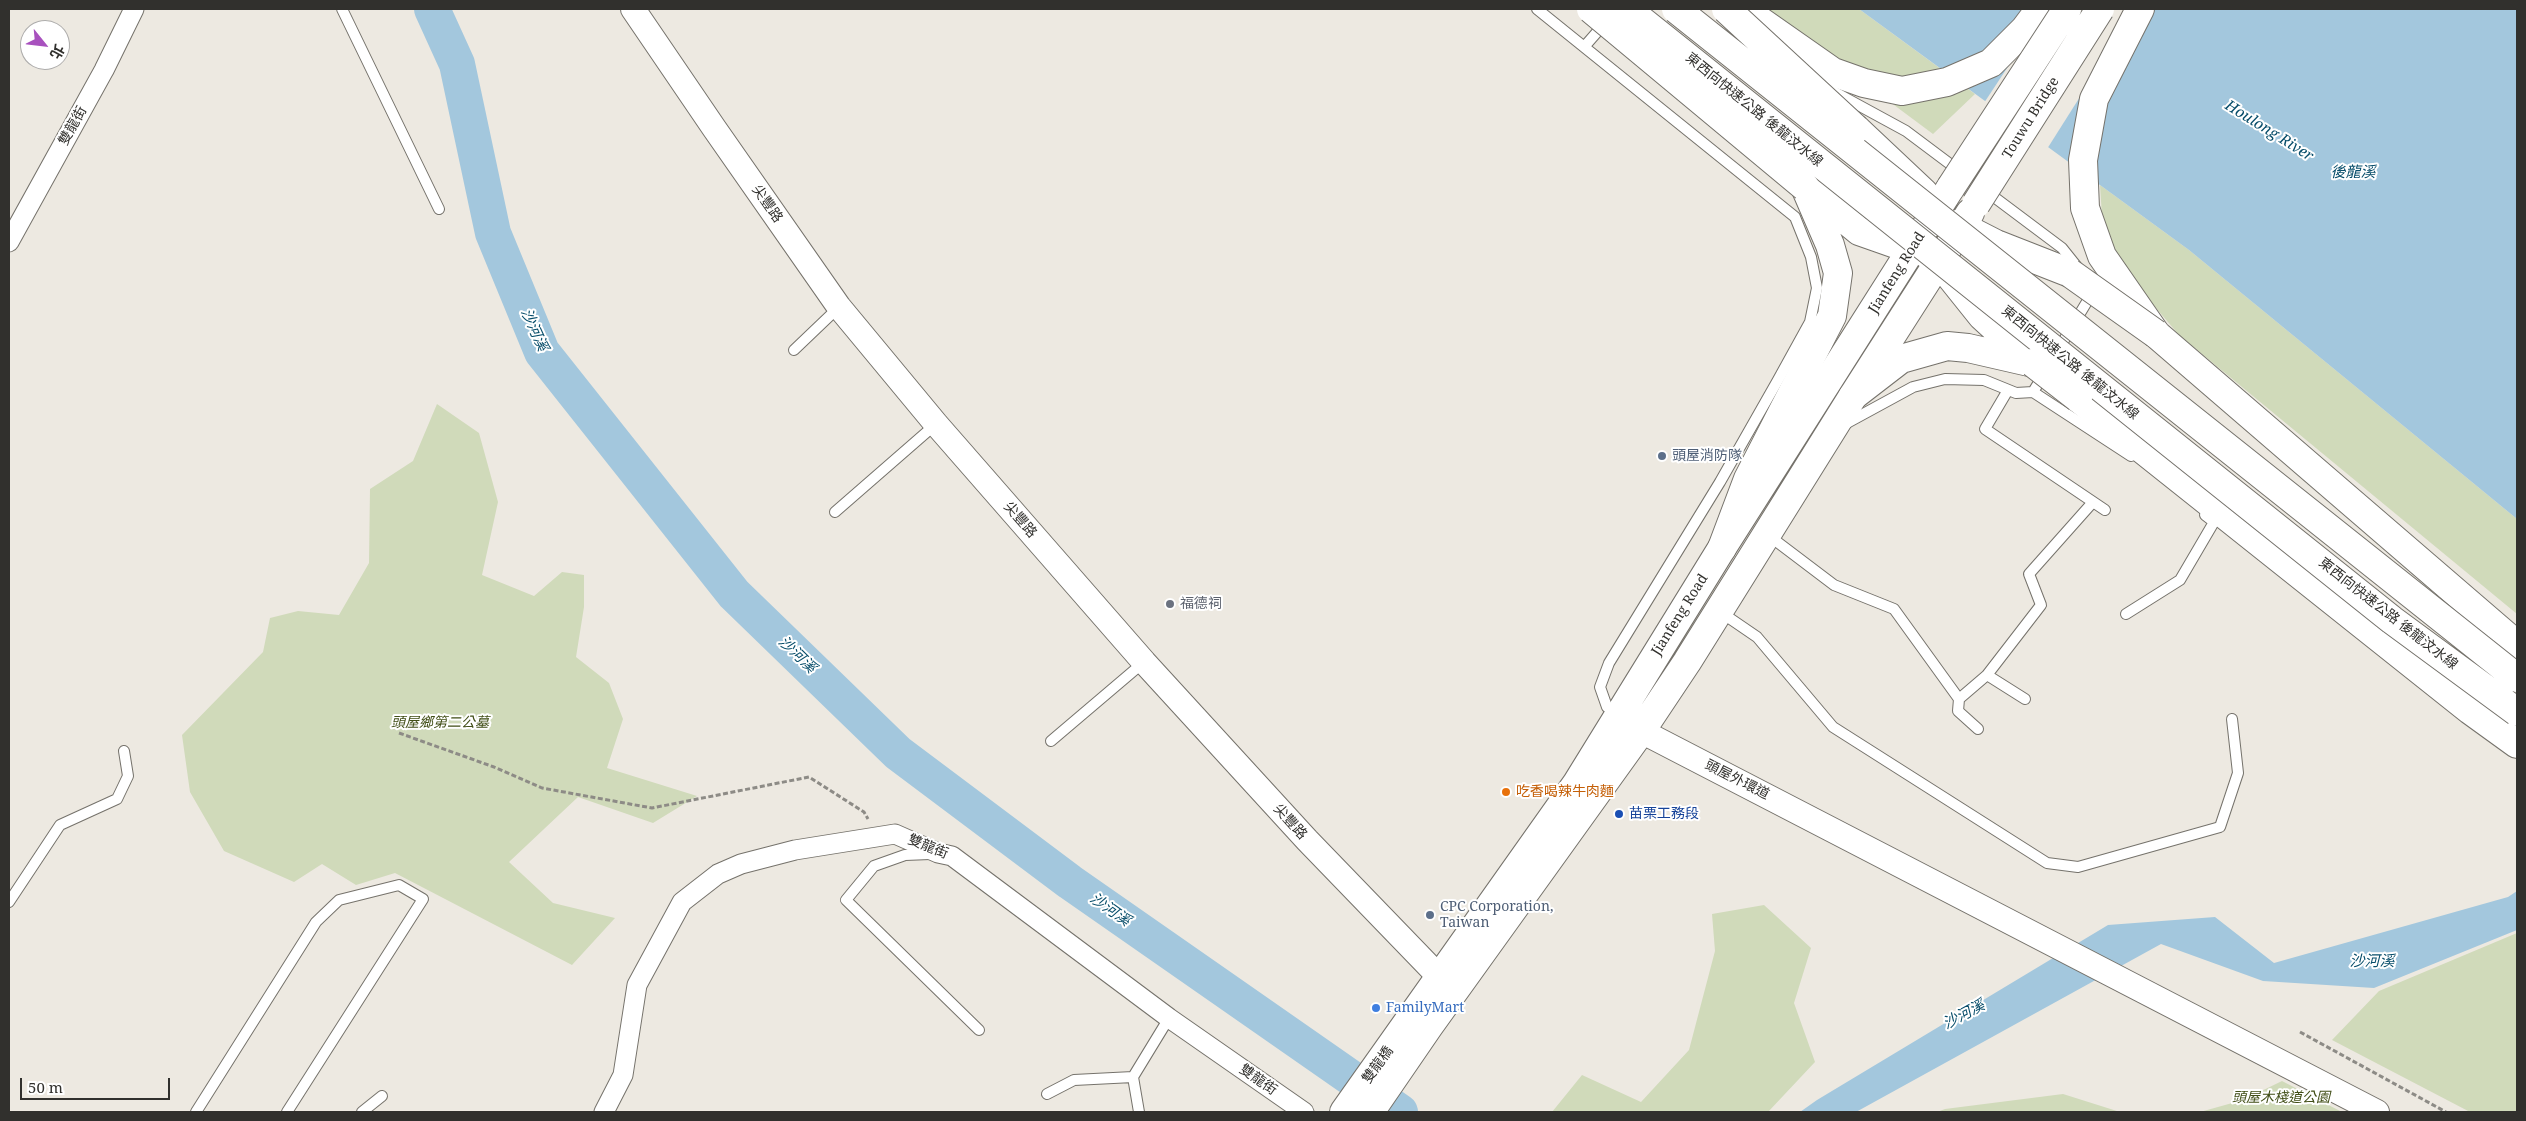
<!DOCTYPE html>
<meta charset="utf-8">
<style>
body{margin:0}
#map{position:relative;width:2526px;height:1121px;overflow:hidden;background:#ede9e1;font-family:"Noto Serif","Noto Sans TC",serif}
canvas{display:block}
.frame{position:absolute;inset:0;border:10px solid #31302d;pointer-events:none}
.north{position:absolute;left:20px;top:20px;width:50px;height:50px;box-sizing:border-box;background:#fff;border:1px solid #adacab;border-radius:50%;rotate:119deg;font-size:14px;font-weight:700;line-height:20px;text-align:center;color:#31302d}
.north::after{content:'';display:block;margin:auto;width:18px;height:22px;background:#a851be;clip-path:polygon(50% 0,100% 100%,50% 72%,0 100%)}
.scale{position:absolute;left:20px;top:1078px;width:150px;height:22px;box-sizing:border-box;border:2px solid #31302d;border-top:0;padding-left:6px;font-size:15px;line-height:18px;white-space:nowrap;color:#31302d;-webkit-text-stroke:4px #fff;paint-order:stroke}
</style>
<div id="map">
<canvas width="2526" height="1121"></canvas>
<div class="frame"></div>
<div class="north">北</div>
<div class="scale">50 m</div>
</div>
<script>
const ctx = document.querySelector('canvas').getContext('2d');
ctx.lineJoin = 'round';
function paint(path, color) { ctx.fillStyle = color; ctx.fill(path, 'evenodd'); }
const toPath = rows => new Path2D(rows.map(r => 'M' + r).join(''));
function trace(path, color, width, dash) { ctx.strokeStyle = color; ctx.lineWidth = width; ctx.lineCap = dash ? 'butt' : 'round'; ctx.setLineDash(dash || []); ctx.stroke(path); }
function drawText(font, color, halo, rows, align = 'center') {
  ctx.font = font + ' "Noto Serif","Noto Sans TC",serif'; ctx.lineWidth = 4; ctx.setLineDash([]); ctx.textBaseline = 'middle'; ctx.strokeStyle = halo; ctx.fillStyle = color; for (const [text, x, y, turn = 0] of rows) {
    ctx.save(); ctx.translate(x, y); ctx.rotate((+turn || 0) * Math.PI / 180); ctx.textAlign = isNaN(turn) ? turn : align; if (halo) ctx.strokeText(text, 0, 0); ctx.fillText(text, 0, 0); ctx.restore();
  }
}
paint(toPath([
 [1765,9,1859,9,1975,94,1933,134],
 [2100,185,2189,250,2517,519,2517,614,2179,335,2139,288,2103,232],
 [437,404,479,433,498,502,482,575,534,596,562,572,584,575,584,607,576,657,609,683,623,719,607,768,697,796,653,823,578,797,509,862,553,903,615,918,572,965,395,873,356,885,322,864,294,882,224,851,190,792,182,735,263,652,270,618,298,611,339,615,369,563,370,489,413,461],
 [1764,905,1811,948,1794,1003,1815,1062,1768,1112,1552,1112,1582,1075,1641,1102,1689,1050,1715,951,1712,914],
 [2517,933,2517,1112,2470,1112,2332,1040,2379,991],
 [2282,1081,2342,1112,2200,1112,2243,1100],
 [2063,1094,2120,1112,1937,1112,1945,1109]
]), '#d0daba');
paint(toPath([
 [1859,9,2517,9,2517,519,2189,250],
 [2517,891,2517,930,2374,988,2263,981,2161,944,1856,1112,1800,1112,1817,1100,2108,925,2215,917,2274,963,2508,897]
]), '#a3c7dd');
paint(toPath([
 [2046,9,2127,9,2097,70,2047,149,1984,103]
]), '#ede9e1');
trace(toPath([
 [432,9,457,64,493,233,542,352,734,594,898,753,1070,882,1400,1112]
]), '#a3c7dd', 36);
const service = toPath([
 [342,9,439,209],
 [1537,9,1795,217,1811,257,1817,288,1810,322,1778,380,1720,482,1609,663,1600,687,1607,707,1617,714],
 [1584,47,1605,23],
 [1827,88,1906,131,2062,248,2078,268],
 [794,350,839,307],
 [2058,350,2094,290],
 [2008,390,1985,429,2105,510],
 [2033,392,2044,374],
 [1845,424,1913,387,1945,379,1984,380,2016,393,2033,392,2131,456],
 [835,512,936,424],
 [1768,535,1834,585,1894,609,1959,699,1987,675,2025,699],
 [1719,611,1757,637,1833,727,2047,863,2078,867,2220,827,2238,773,2232,719],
 [2126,614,2180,580,2214,522,2205,515],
 [1987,675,2041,605,2029,574,2093,502],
 [1959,699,1958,711,1978,729],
 [1051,741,1144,662],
 [930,854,905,855,874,866,846,900,979,1030],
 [9,902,60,825,117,799,128,776,124,751],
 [1047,1094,1074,1080,1133,1077],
 [196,1112,316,922,339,900,399,885,423,899,287,1112],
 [362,1112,382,1096],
 [1139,1112,1133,1077,1169,1018]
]);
const minor = toPath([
 [9,242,104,70,134,9],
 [604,1112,623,1075,637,985,682,902,718,874,741,864,795,850,895,834,938,853,952,856,1169,1018,1304,1112]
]);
const tertiary = toPath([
 [633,9,714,128,839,307,936,424,1144,662,1307,840,1452,990],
 [1625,720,1641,731,2377,1112]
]);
const primary = toPath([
 [1344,1112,1577,783,1722,548,1951,187],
 [1370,1112,1429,1026,1641,731,1687,662,1853,396,1970,213]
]);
const trunk = toPath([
 [1743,9,1833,72,1864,83,1902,91,1947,82,1991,63,2025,29,2040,9],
 [2140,9,2094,99,2083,160,2085,208,2102,256,2156,334,2517,645],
 [1856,129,1924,193],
 [1808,189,1859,231,1896,244,1914,246,1938,261,1982,316,2033,363],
 [1957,224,1996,244,2070,273],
 [1853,396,1901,359,1947,346,1968,348,2029,362],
 [2078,398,2470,710,2517,744],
 [1722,548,1748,479,1832,316,1838,273,1830,245,1805,187]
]);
trace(service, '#75726b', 12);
trace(minor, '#75726b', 21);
trace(tertiary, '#75726b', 26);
trace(primary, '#75726b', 30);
trace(trunk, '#75726b', 30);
trace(toPath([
 [399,733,494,767,542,788,652,808,809,777,864,812,868,819],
 [2300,1032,2446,1112]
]), '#8d8b86', 3, [5, 2.5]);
trace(service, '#fff', 10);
trace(minor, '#fff', 19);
trace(tertiary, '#fff', 24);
trace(primary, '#fff', 28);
trace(trunk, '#fff', 28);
const primaryBridge = toPath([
 [1951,187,2067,9],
 [1976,204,2100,9]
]);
const trunkBridge = toPath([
 [1591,9,1805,187],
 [1627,9,2392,620,2517,712],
 [1676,9,2517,678],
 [1726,9,1856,129],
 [2070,273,2156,334],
 [2033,363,2078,398]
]);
trace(primaryBridge, '#75726b', 30, []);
trace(trunkBridge, '#75726b', 30, []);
trace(primaryBridge, '#fff', 28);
trace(trunkBridge, '#fff', 28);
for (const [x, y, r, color] of [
 [1662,456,5,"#5c6f8a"],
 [1170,604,5,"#6b7280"],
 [1506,792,5,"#e8710a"],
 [1619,814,5,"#1a4fb4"],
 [1430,915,5,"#5c6f8a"],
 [1376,1008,5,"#3f7fe0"]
]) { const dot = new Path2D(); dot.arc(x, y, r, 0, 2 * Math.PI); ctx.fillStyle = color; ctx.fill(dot); trace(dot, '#fff', 2); }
drawText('14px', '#31302d', '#fff', [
 ["東西向快速公路 後龍汶水線",1754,110,39],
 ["Touwu Bridge",2031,118,-58],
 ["雙龍街",73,126,-61],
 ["尖豐路",767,204,55],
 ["Jianfeng Road",1897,273,-58],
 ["東西向快速公路 後龍汶水線",2070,363,39],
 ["尖豐路",1020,520,49],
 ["東西向快速公路 後龍汶水線",2388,614,38],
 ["Jianfeng Road",1680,615,-58],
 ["頭屋外環道",1737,780,27],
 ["尖豐路",1290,822,48],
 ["雙龍街",928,847,22],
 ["雙龍橋",1378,1065,-54],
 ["雙龍街",1258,1080,35]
]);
drawText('14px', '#4e5e75', '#fff', [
 ["頭屋消防隊",1672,456],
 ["CPC Corporation,",1440,907],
 ["Taiwan",1440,923]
], 'left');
drawText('14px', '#5b616d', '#fff', [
 ["福德祠",1180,604]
], 'left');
drawText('italic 14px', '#414e17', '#fff', [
 ["頭屋鄉第二公墓",440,723],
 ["頭屋木棧道公園",2281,1098]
]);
drawText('14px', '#c56008', '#fff', [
 ["吃香喝辣牛肉麵",1516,792]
], 'left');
drawText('14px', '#164399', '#fff', [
 ["苗栗工務段",1629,814]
], 'left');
drawText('14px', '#366cbe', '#fff', [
 ["FamilyMart",1386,1008]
], 'left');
drawText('italic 15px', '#074d6a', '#fff', [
 ["Houlong River",2269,131,32],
 ["後龍溪",2353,173],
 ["沙河溪",534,330,66],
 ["沙河溪",797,655,44],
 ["沙河溪",1110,910,35],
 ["沙河溪",2372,962],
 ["沙河溪",1964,1015,-28]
]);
</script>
